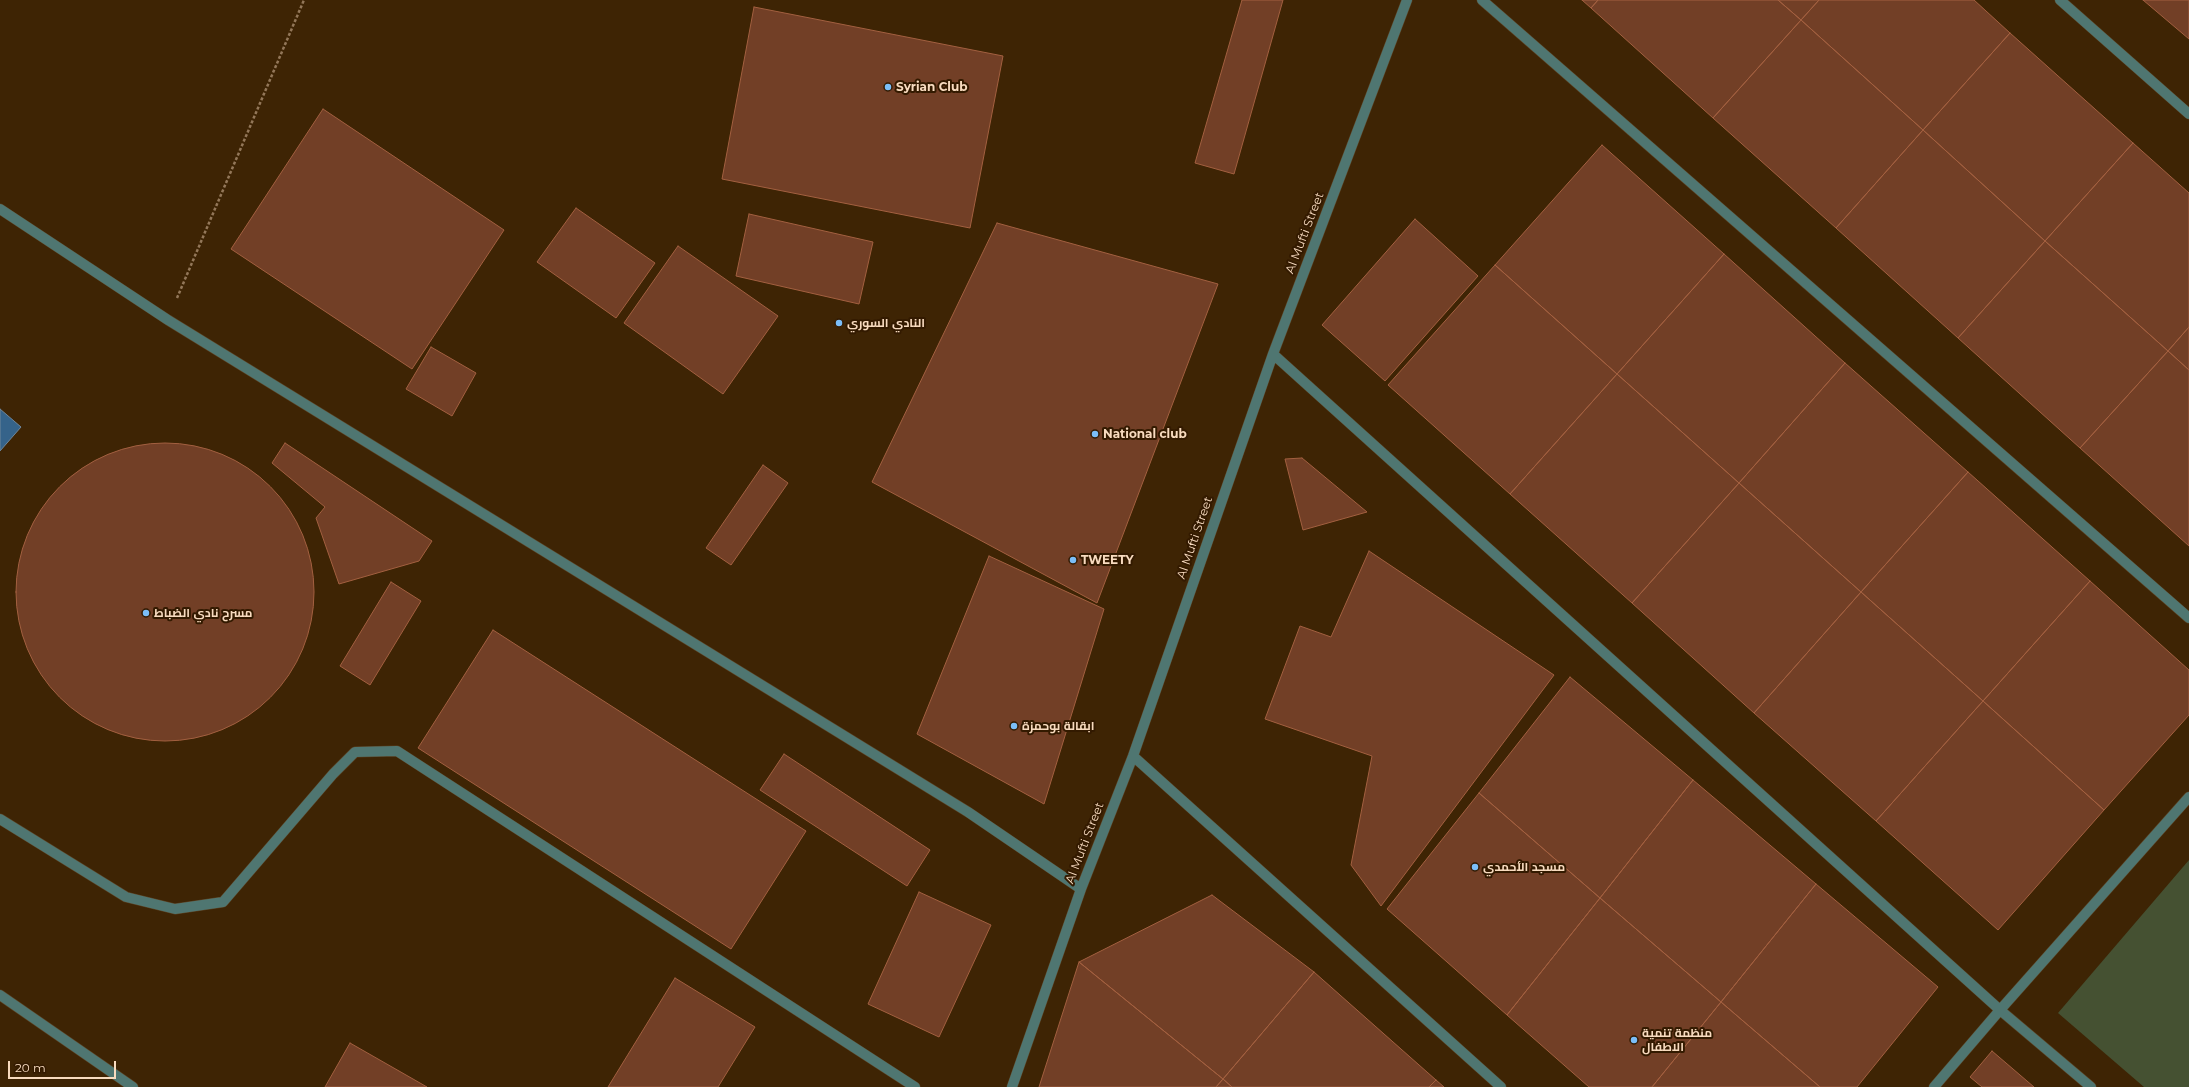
<!DOCTYPE html>
<meta charset="utf-8">
<style>
body{margin:0}
#map{position:relative;width:2189px;height:1087px;overflow:hidden;background:#3e2404;font-family:Montserrat,sans-serif}
canvas{display:block}
.scale{position:absolute;left:8px;top:1061px;width:108px;height:18px;box-sizing:border-box;border:2px solid #f8dbbf;border-top:0;padding-left:5px;font-size:12px;line-height:14px;white-space:nowrap;color:#f8dbbf;-webkit-text-stroke:3px #331a00;paint-order:stroke}
</style>
<div id="map">
<canvas width="2189" height="1087"></canvas>
<div class="scale">20 m</div>
</div>
<script>
const ctx = document.querySelector('canvas').getContext('2d');
ctx.lineJoin = 'round';
function paint(path, color) { ctx.fillStyle = color; ctx.fill(path, 'evenodd'); }
const toPath = rows => new Path2D(rows.map(r => 'M' + r).join(''));
function trace(path, color, width, dash) { ctx.strokeStyle = color; ctx.lineWidth = width; ctx.lineCap = dash ? 'butt' : 'round'; ctx.setLineDash(dash || []); ctx.stroke(path); }
function drawText(font, color, halo, rows, align = 'center') {
  ctx.font = font + ' Montserrat,Cairo,sans-serif'; ctx.lineWidth = 4; ctx.setLineDash([]); ctx.textBaseline = 'middle'; ctx.strokeStyle = halo; ctx.fillStyle = color; for (const [text, x, y, turn = 0] of rows) {
    ctx.save(); ctx.translate(x, y); ctx.rotate((+turn || 0) * Math.PI / 180); ctx.textAlign = isNaN(turn) ? turn : align; if (halo) ctx.strokeText(text, 0, 0); ctx.fillText(text, 0, 0); ctx.restore();
  }
}
paint(toPath([
 [2189,860,2189,1087,2144,1087,2058,1013]
]), '#455132');
const water = toPath([
 [0,409,21,427,0,451,0,409]
]);
paint(water, '#35638a');
trace(water, '#70879a', 1);
const building = toPath([
 [1242,0,1283,0,1234,174,1195,163,1242,0],
 [1582,0,1598,0,1591,8,1582,0],
 [1598,0,1778,0,1801,20,1713,118,1591,8,1598,0],
 [1778,0,1819,0,1801,20,1778,0],
 [1819,0,1974,0,2010,33,1923,130,1801,20,1819,0],
 [2143,0,2189,0,2189,39,2143,0],
 [754,7,1003,56,970,228,722,179,754,7],
 [1801,20,1923,130,1836,228,1713,118,1801,20],
 [2010,33,2133,143,2045,241,1923,130,2010,33],
 [323,109,504,230,412,369,231,249,323,109],
 [1923,130,2045,241,1958,338,1836,228,1923,130],
 [2133,143,2189,193,2189,327,2168,351,2045,241,2133,143],
 [1602,145,1724,254,1617,374,1495,265,1602,145],
 [576,208,655,263,616,318,537,262,576,208],
 [749,214,873,242,859,304,736,276,749,214],
 [1415,219,1478,276,1385,381,1322,325,1415,219],
 [997,223,1218,284,1097,603,872,482,997,223],
 [2045,241,2168,351,2080,448,1958,338,2045,241],
 [678,246,778,316,723,394,624,323,678,246],
 [1724,254,1845,363,1739,483,1617,374,1724,254],
 [1495,265,1617,374,1510,494,1388,385,1495,265],
 [2189,327,2189,370,2168,351,2189,327],
 [431,347,476,373,452,416,406,389,431,347],
 [2168,351,2189,370,2189,546,2080,448,2168,351],
 [1845,363,1968,472,1861,592,1739,483,1845,363],
 [1617,374,1739,483,1632,603,1510,494,1617,374],
 [285,443,432,541,419,561,339,584,316,518,325,507,272,463,285,443],
 '16 592a149 149 0 1 1 298 0a149 149 0 1 1-298 0Z',
 [1302,458,1367,512,1303,530,1285,459,1302,458],
 [763,465,788,483,731,565,706,548,763,465],
 [1968,472,2090,581,1983,701,1861,592,1968,472],
 [1739,483,1861,592,1754,713,1632,603,1739,483],
 [1369,551,1554,675,1381,906,1351,865,1372,756,1265,719,1300,626,1331,637,1369,551],
 [989,556,1104,609,1044,804,917,734,989,556],
 [2090,581,2189,670,2189,715,2104,810,1983,701,2090,581],
 [391,582,421,601,370,685,340,666,391,582],
 [1861,592,1983,701,1876,821,1754,713,1861,592],
 [493,630,806,831,731,949,418,748,493,630],
 [1570,677,1693,780,1600,898,1479,793,1570,677],
 [1983,701,2104,810,1998,930,1876,821,1983,701],
 [784,754,930,850,907,886,760,790,784,754],
 [1693,780,1816,884,1721,1002,1600,898,1693,780],
 [1479,793,1600,898,1507,1015,1387,909,1479,793],
 [1816,884,1938,987,1857,1087,1820,1087,1721,1002,1816,884],
 [919,892,991,925,939,1037,868,1004,919,892],
 [1212,895,1314,972,1223,1079,1079,962,1212,895],
 [1600,898,1721,1002,1652,1087,1589,1087,1507,1015,1600,898],
 [1079,962,1223,1079,1216,1087,1039,1087,1079,962],
 [1314,972,1436,1080,1429,1087,1232,1087,1223,1079,1314,972],
 [675,978,755,1027,718,1087,608,1087,675,978],
 [1721,1002,1820,1087,1652,1087,1721,1002],
 [350,1043,427,1087,325,1087,350,1043],
 [1992,1051,2034,1087,1982,1087,1970,1077,1992,1051],
 [1223,1079,1232,1087,1216,1087,1223,1079],
 [1436,1080,1444,1087,1429,1087,1436,1080]
]);
paint(building, '#723f26');
trace(building, '#a36040', 1);
const minor = toPath([
 [1482,0,2189,618],
 [2060,0,2189,114],
 [0,209,168,320,968,812,1081,889],
 [1273,354,2000,1010,2091,1087],
 [1133,756,1501,1087],
 [0,819,126,897,175,909,223,902,333,774,355,752,397,751,915,1087],
 [0,995,133,1087],
 [1012,1087,1081,889,1133,756,1273,354,1407,0],
 [1934,1087,2000,1010,2189,797]
]);
trace(minor, '#5c4122', 11);
trace(toPath([
 [177,298,304,0]
]), '#937759', 2.5, [3, 2]);
trace(minor, '#4f7671', 10);
for (const [x, y, r, color] of [
 [888,87,4,"#7bbef8"],
 [839,323,4,"#7bbef8"],
 [1095,434,4,"#7bbef8"],
 [1073,560,4,"#7bbef8"],
 [146,613,4,"#7bbef8"],
 [1014,726,4,"#7bbef8"],
 [1475,867,4,"#7bbef8"],
 [1634,1040,4,"#7bbef8"]
]) { const dot = new Path2D(); dot.arc(x, y, r, 0, 2 * Math.PI); ctx.fillStyle = color; ctx.fill(dot); trace(dot, '#331a00', 1.5); }
drawText('bold 12px', '#f8dbbf', '#331a00', [
 ["Syrian Club",896,87],
 ["النادي السوري",847,323],
 ["National club",1103,434],
 ["TWEETY",1081,560],
 ["مسرح نادي الضباط",154,613],
 ["ابقالة بوحمزة",1022,726],
 ["مسجد الأحمدي",1483,867],
 ["منظمة تنمية",1642,1033],
 ["الاطفال",1642,1047]
], 'left');
drawText('12px', '#f8dbbf', '#331a00', [
 ["Al Mufti Street",1305,233,-69],
 ["Al Mufti Street",1195,538,-71],
 ["Al Mufti Street",1085,843,-69]
]);
</script>
